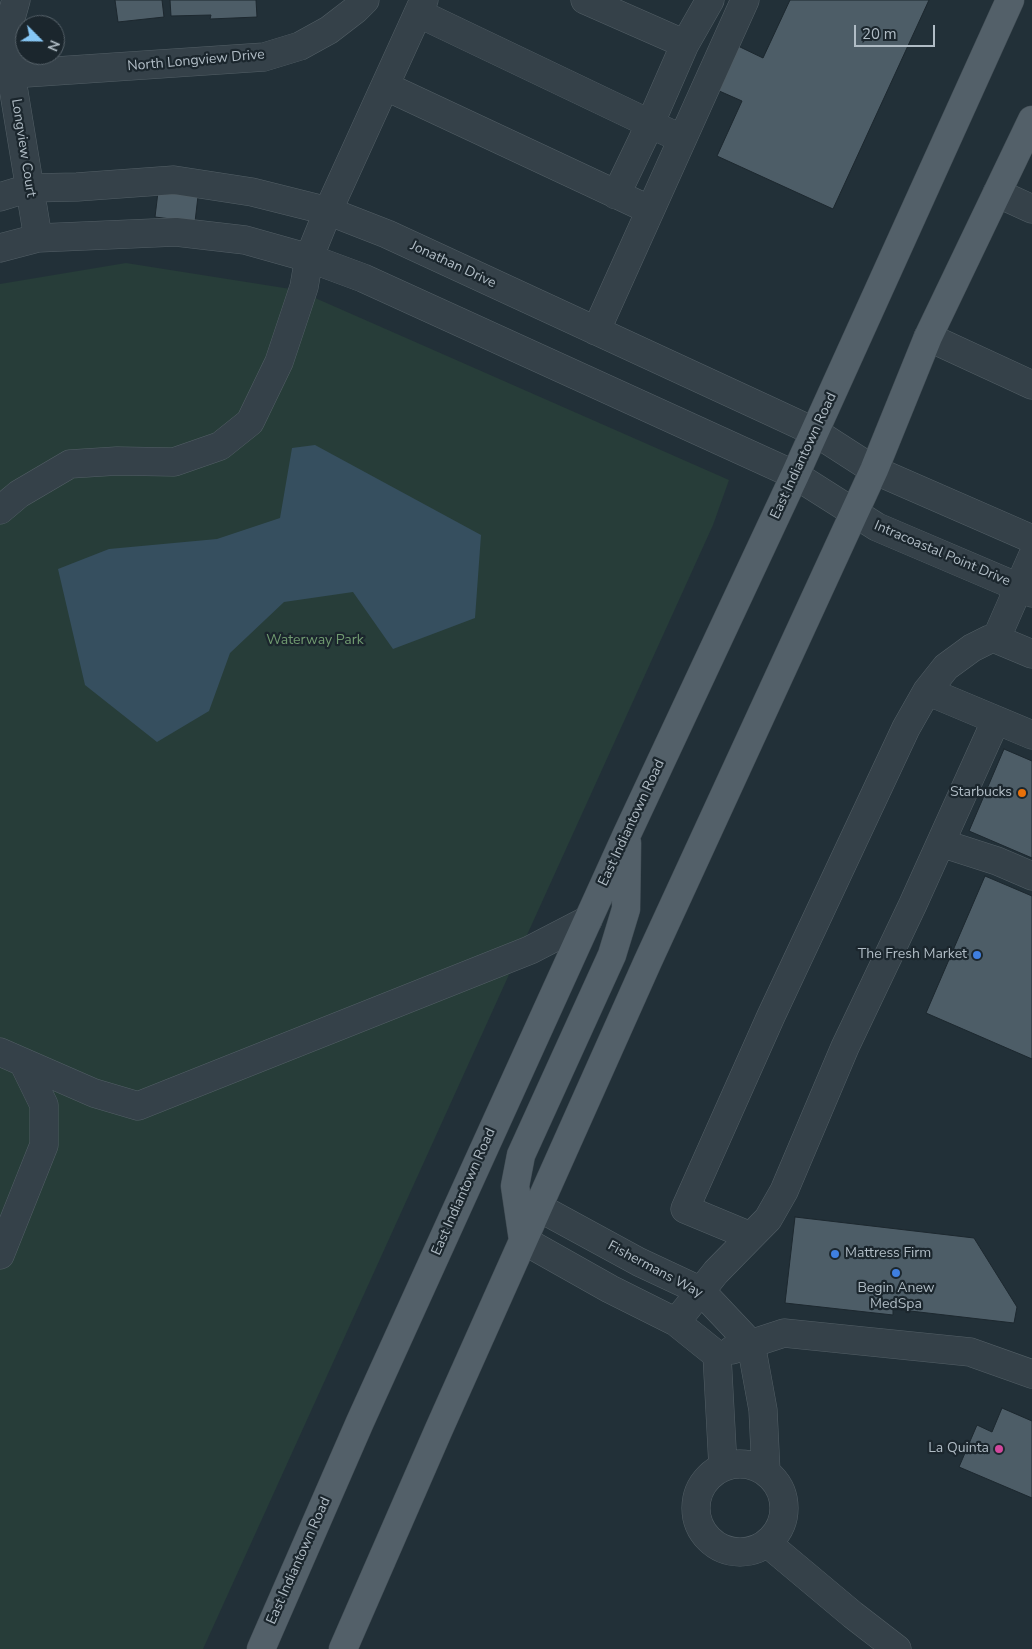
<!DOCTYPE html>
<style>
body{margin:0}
#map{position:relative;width:1032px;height:1649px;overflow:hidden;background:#223038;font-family:"Nunito Sans",sans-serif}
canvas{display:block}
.north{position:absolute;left:15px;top:15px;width:50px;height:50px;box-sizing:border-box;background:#1b262d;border:1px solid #57626a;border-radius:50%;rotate:113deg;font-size:14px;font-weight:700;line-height:20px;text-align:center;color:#b0bcc5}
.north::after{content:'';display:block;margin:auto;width:18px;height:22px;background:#86c6f4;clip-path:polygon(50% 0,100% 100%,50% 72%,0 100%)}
.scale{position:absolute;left:854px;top:25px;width:81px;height:22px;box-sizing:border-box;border:2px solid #b0bcc5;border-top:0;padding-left:6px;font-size:15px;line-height:18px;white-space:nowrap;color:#b0bcc5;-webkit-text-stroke:4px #1b262d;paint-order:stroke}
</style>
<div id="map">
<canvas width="1032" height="1649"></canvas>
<div class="north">N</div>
<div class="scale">20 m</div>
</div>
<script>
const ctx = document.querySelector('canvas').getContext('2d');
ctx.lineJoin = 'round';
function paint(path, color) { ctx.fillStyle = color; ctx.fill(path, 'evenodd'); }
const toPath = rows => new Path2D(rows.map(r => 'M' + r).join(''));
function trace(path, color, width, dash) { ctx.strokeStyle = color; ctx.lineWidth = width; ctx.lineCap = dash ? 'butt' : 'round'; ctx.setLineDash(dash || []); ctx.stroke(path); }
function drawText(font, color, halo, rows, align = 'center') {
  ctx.font = font + ' "Nunito Sans",sans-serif'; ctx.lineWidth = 4.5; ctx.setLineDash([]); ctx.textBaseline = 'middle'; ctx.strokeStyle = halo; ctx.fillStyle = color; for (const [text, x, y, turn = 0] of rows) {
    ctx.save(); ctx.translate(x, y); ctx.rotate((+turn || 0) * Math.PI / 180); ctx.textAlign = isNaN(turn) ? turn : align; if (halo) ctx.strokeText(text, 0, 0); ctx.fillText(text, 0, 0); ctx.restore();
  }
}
paint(toPath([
 [126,263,297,290,729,480,713,525,203,1649,0,1649,0,284]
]), '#273d39');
paint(toPath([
 [315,445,481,535,475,618,393,649,353,592,284,602,230,653,209,711,157,742,85,685,58,569,109,549,217,539,280,518,292,448]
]), '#364f5f');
const building = toPath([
 [115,0,162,0,164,17,118,22,115,0],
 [170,0,256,0,257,17,210,19,211,15,171,16,170,0],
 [790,0,929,0,833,209,717,156,742,101,717,90,738,46,763,58,790,0],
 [158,192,198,196,195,222,155,217,158,192],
 [1004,749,1032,761,1032,858,969,831,1004,749],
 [985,876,1032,896,1032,1059,926,1013,985,876],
 [795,1217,974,1238,1017,1307,1014,1323,893,1309,893,1315,785,1303,795,1217],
 [1002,1408,1032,1421,1032,1498,959,1467,977,1425,992,1432,1002,1408]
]);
paint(building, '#4d5d67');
trace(building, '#1d282f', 1);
const minor = toPath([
 [16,0,9,25,11,74,38,238],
 [585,0,685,44],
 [418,13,682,139],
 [11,74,264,57,300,46,329,30,355,10,365,0],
 [385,86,650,210],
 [997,193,1032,209],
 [616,195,650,124,685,44,710,0],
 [0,197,29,188,77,187,174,180,252,192,328,211,387,234,772,412,815,432,874,470,1032,539],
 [0,248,38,238,176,232,245,240,309,258,363,278,795,475,877,527,1032,593],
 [596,331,745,0],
 [928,337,1032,385],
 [0,510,19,494,70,464,117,461,174,462,220,446,250,422,279,362,304,287,309,258,328,211,424,0],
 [996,639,1032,557],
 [927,691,1032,735],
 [941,843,997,861,1032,876],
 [0,1052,94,1093,138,1106,530,950,588,920],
 [538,1207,639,1262,701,1291,751,1344,763,1410,766,1472],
 [750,1236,685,1209,771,1016,906,728,927,691,946,667,972,648,990,639,996,639,1032,654],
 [523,1240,610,1289,676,1322,717,1355,723,1467],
 [0,1255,44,1145,44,1105,23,1062],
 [676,1322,716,1272,768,1219,784,1191,845,1047,913,904,996,720],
 [732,1350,784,1333,970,1352,1032,1374],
 '696 1508a44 44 0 1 1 88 0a44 44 0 1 1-88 0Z',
 [767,1543,853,1615,897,1649]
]);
const major = toPath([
 [523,1240,515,1186,521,1155,612,955,626,909,627,843],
 [261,1649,360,1422,627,834,795,475,1010,0],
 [343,1649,439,1429,648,961,874,470,928,337,1032,120]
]);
trace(minor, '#535f66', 29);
trace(major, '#424d55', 29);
trace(minor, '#354149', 28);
trace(major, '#536069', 28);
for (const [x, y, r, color] of [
 [1022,793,5,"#e8710a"],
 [977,955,5,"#3f7fe0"],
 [835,1254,5,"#3f7fe0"],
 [896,1273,5,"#3f7fe0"],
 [999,1449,5,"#d1479c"]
]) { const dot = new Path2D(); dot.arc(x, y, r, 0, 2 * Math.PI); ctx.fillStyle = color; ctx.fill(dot); trace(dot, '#1b262d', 2); }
drawText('14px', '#b0bcc5', '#1b262d', [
 ["North Longview Drive",196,61,-5],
 ["Longview Court",23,148,81],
 ["Jonathan Drive",453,265,25],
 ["East Indiantown Road",804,456,-65],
 ["Intracoastal Point Drive",942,554,23],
 ["East Indiantown Road",632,823,-65],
 ["East Indiantown Road",464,1192,-66],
 ["Fishermans Way",655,1270,28],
 ["East Indiantown Road",299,1561,-66]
]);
drawText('14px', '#709a70', '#1b262d', [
 ["Waterway Park",315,641]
]);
drawText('14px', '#b0bcc5', '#1b262d', [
 ["Starbucks",1012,793],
 ["The Fresh Market",967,955],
 ["Mattress Firm",845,1254,"left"],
 ["Begin Anew",896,1289,"center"],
 ["MedSpa",896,1305,"center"],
 ["La Quinta",989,1449]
], 'right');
</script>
